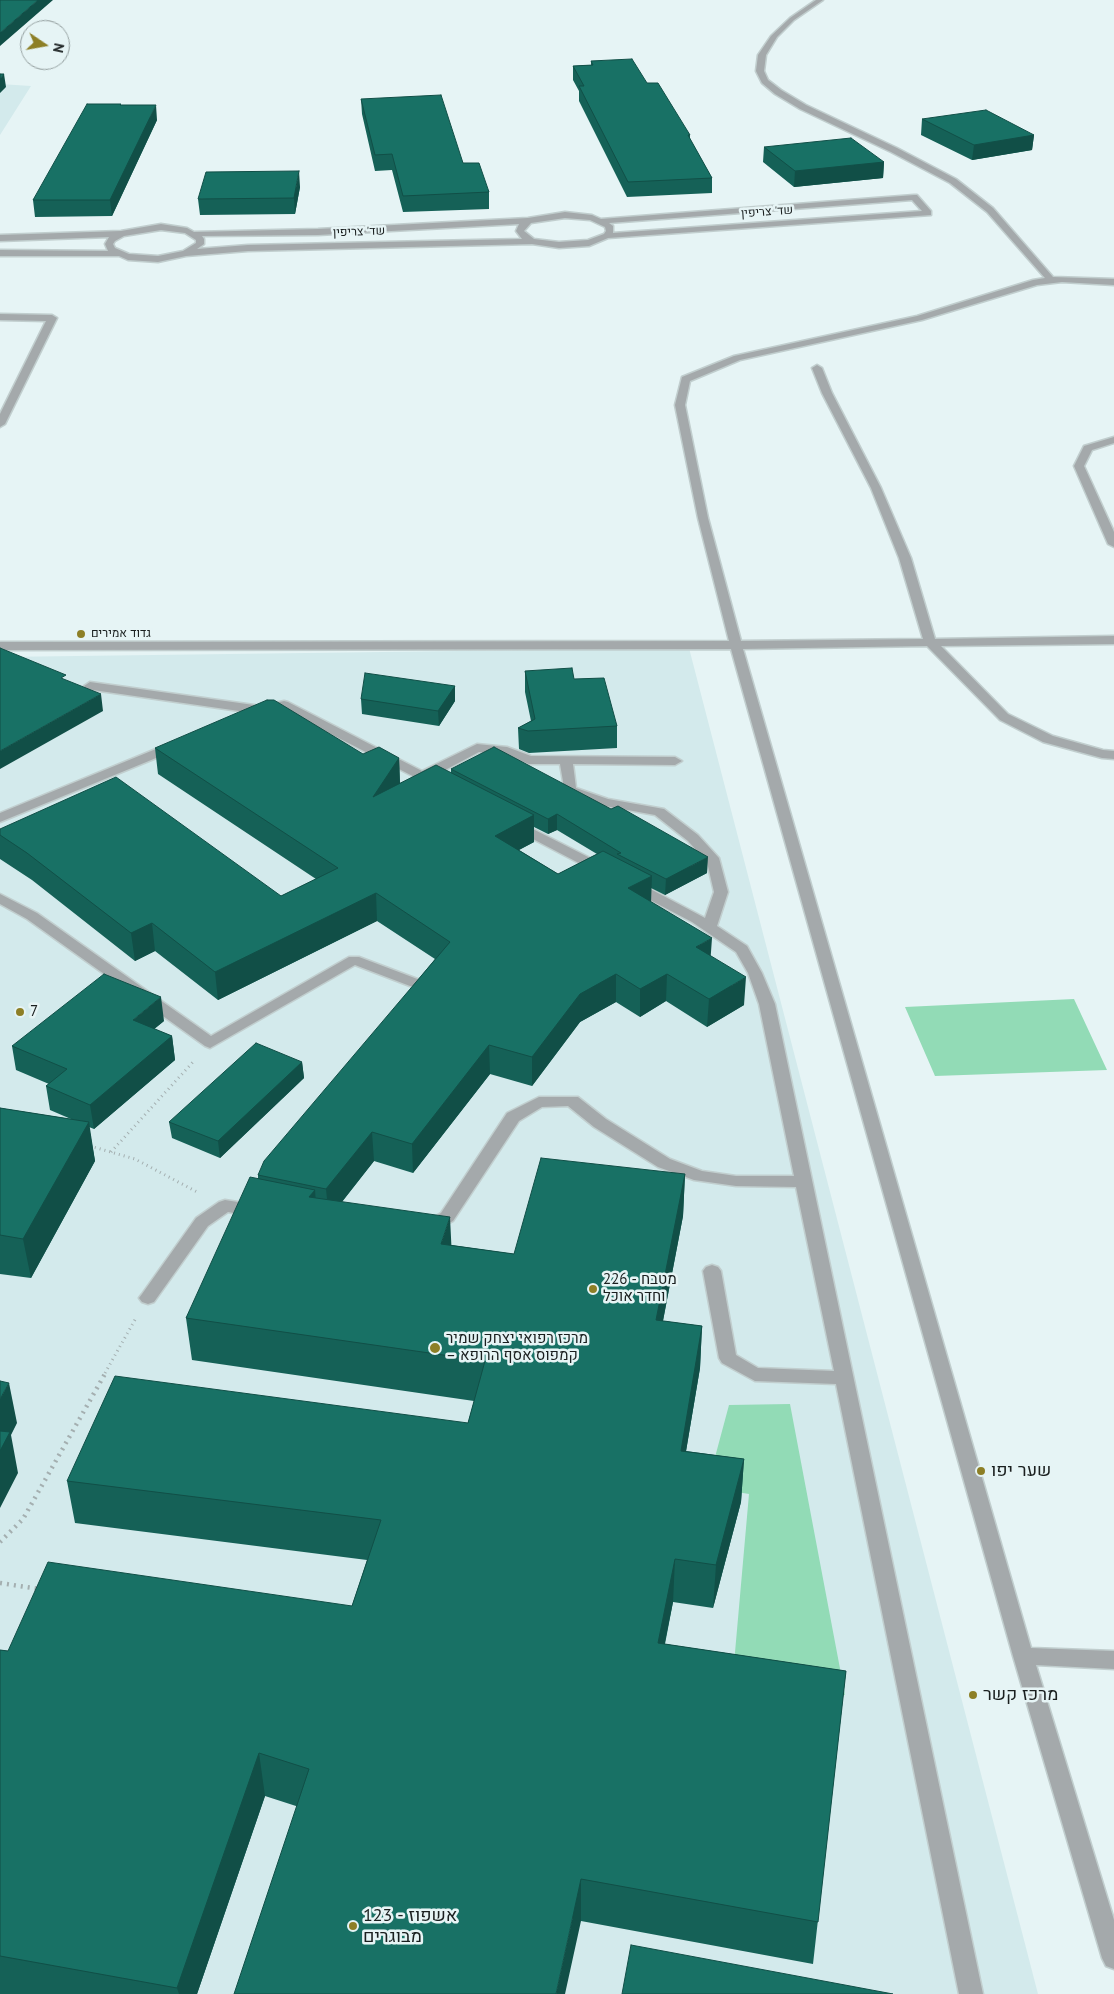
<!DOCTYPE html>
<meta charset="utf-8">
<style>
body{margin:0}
#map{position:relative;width:1114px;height:1994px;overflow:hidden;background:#e6f4f5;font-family:"PT Sans",sans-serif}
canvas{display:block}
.north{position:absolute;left:20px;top:20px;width:50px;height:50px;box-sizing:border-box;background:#e6f4f5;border:1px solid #949f9f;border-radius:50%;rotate:102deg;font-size:14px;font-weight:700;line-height:20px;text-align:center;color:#1a1f1f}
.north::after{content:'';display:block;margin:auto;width:18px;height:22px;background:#8d7f26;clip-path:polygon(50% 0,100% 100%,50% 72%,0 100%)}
</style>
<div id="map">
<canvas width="1114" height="1994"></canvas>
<div class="north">N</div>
</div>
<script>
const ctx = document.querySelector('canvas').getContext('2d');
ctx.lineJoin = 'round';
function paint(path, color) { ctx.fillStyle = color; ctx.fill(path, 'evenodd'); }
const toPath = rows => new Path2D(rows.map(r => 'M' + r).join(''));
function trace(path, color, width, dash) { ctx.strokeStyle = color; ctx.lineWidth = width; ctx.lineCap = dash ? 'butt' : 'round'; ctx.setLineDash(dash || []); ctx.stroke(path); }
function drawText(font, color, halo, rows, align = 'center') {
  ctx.font = font + ' "PT Sans",Heebo,sans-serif'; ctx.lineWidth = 5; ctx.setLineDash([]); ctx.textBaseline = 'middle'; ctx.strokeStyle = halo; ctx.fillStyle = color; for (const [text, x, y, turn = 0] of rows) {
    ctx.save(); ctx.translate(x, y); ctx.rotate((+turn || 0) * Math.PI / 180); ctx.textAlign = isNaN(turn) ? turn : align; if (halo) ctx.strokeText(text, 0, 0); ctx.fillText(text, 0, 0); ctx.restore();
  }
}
paint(toPath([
 [0,84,31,86,0,135],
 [689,648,1038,1994,0,1994,0,657]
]), '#d3eaec');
paint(toPath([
 [1074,999,1107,1070,935,1076,905,1007],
 [790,1404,845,1695,733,1675,749,1494,707,1487,729,1405]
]), '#92dbb6');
const minor = toPath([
 [816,0,823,0,794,20,777,37,766,55,764,71,768,80,781,90,806,105,897,148,956,179,993,208,1053,277,1114,279,1114,285,1062,282,1037,285,922,320,740,360,690,381,685,405,708,518,741,641,923,639,899,558,871,488,822,393,812,368,817,365,822,368,832,393,881,488,911,558,935,639,1114,636,1114,644,941,646,1008,714,1053,736,1103,750,1114,751,1114,759,1102,758,1043,742,1000,720,927,646,743,649,1031,1648,1114,1651,1114,1669,1036,1665,1114,1920,1114,1969,1106,1966,1102,1958,1013,1656,731,649,0,650,0,642,729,641,698,518,675,405,682,377,734,356,917,316,1033,280,1045,278,987,212,950,183,891,152,800,109,775,94,762,83,756,71,758,55,771,36,790,18,816,0],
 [914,195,917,195,931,211,931,215,608,238,589,246,559,248,532,244,248,251,186,256,158,262,128,260,119,256,0,256,0,250,108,251,105,244,109,237,0,241,0,235,121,231,161,224,187,228,194,232,318,229,528,218,565,212,592,215,601,219,914,195],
 [912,200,922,211,613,233,613,226,609,223,912,200],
 [565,218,590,220,605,227,606,231,604,234,588,240,559,242,534,239,524,231,531,223,565,218],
 [519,224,516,231,522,239,248,245,197,249,204,244,204,239,202,236,318,235,519,224],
 [161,230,185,233,196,240,196,243,183,251,158,256,129,254,115,248,113,244,115,241,124,236,161,230],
 [0,314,52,315,57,318,5,424,0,427,0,414,46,321,0,320,0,314],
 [1114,437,1114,443,1092,450,1084,466,1114,532,1114,547,1108,544,1074,466,1084,446,1114,437],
 [90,682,261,706,284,701,288,702,422,771,477,744,507,747,531,756,675,757,682,761,675,765,573,764,576,788,608,799,664,809,698,835,719,858,728,892,717,926,747,946,762,973,775,1004,983,1994,959,1994,836,1384,755,1381,722,1363,719,1358,703,1271,706,1267,712,1265,718,1267,721,1271,736,1355,758,1368,834,1371,796,1187,736,1186,694,1180,658,1167,594,1127,568,1106,542,1107,519,1121,453,1221,432,1232,426,1230,424,1226,426,1222,441,1213,507,1113,539,1097,578,1097,606,1119,670,1159,702,1171,736,1176,794,1176,759,1004,748,973,736,952,692,922,629,889,627,886,629,883,639,883,705,918,714,892,707,862,688,841,655,815,600,805,565,793,560,764,529,764,505,755,479,752,432,777,443,784,436,788,282,709,260,714,86,689,84,686,90,682],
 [173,742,178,743,179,746,178,749,0,822,0,813,173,742],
 [517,821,606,866,608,869,601,873,596,872,512,828,510,825,517,821],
 [0,894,37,913,211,1036,349,957,359,957,420,980,422,983,420,986,410,986,355,965,210,1048,205,1046,27,919,0,904,0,894],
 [225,1200,257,1205,263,1207,265,1211,263,1215,257,1217,228,1212,208,1226,154,1302,148,1304,142,1302,139,1298,142,1294,196,1218,219,1202,225,1200]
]);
trace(minor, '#c1cece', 3);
trace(toPath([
 [90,1146,135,1159,199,1193],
 [111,1152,193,1062],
 [105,1373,136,1318]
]), '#a4afb0', 3, [1, 4]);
trace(toPath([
 [0,1542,23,1519,106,1372],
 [0,1583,39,1589]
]), '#a4afb0', 4.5, [2, 5]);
paint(minor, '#a4a9ab');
paint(toPath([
 [591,61,647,83,690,135,690,139,712,178,712,193,627,197,579,101,579,91,573,80,573,66,591,65],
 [361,99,463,163,489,192,489,209,403,212,392,170,375,171,362,114],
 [121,104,121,105,157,120,112,216,35,217,33,200],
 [922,119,1034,135,1032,150,972,160,921,135],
 [764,147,884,162,883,178,794,187,763,162],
 [300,187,295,214,200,215,198,199],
 [525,671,574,679,617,726,617,748,529,753,519,749,518,728,531,721,525,692],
 [455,686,455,701,439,726,362,714,361,699],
 [155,748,363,754,399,758,400,783,451,773,451,769,707,873,665,895,651,888,651,902,711,956,744,1005,707,1027,666,1001,640,1017,616,1002,580,1022,532,1086,490,1074,413,1173,374,1161,342,1202,451,1245,514,1254,685,1174,683,1216,663,1321,702,1326,700,1368,686,1451,744,1459,741,1502,713,1608,673,1602,665,1644,846,1671,813,1964,581,1921,296,1806,265,1796,197,1994,0,1994,0,1650,8,1651,352,1606,367,1560,75,1523,67,1481,468,1423,474,1401,192,1360,186,1318,258,1179,258,1175,435,959,377,921,218,1000,155,951,135,961,32,880,0,859,0,829,281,896,316,879,158,774],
 [534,827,548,834,557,830,597,854,558,874,519,850,534,842],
 [164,1021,154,1029,172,1036,175,1060,94,1129,89,1127,95,1161,31,1278,0,1274,0,1108,71,1119,50,1110,46,1086,49,1084,16,1070,12,1046],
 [302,1062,304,1078,220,1158,172,1138,169,1122]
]), '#156157');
paint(toPath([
 [38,0,53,0,0,46,0,33],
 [4,74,6,87,0,93,0,79],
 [156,105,157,120,112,216,110,200],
 [1034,135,1032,150,972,160,974,145],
 [884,162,883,178,794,187,795,171],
 [299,171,300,187,295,214,294,198],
 [455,686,455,701,439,726,438,711],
 [101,694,103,711,0,769,0,751],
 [399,758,400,785,373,797],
 [557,814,557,830,548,834,548,819],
 [534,815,534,842,496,862,495,836],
 [708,857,707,873,665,895,666,879],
 [652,876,651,903,628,888],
 [376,893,377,921,218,1000,215,972],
 [152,923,155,951,135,961,131,933],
 [712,938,710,966,696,947],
 [616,974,616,1002,580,1022,532,1086,532,1057,580,994],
 [667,974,666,1001,640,1017,640,989],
 [746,977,744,1005,707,1027,709,999],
 [161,997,164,1021,136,1044,133,1020],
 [172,1036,175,1060,94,1129,90,1105],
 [489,1045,490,1074,413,1173,412,1144],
 [302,1062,304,1078,220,1158,218,1141],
 [89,1122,95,1161,31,1278,23,1239],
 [372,1132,374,1161,329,1218,326,1189],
 [685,1174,683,1216,655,1362,656,1320],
 [315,1190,318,1232,309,1197],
 [450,1217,452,1258,441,1244],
 [702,1326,700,1368,679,1493,681,1451],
 [9,1383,17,1423,11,1435,18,1473,0,1508,0,1399],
 [744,1459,741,1502,713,1608,716,1565],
 [675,1559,673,1602,656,1686,658,1643],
 [259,1753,265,1796,197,1994,179,1994,177,1988],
 [581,1879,581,1921,565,1994,556,1994]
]), '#114f47');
const building = toPath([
 [0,0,38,0,0,33,0,0],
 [632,59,647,83,658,83,690,135,688,135,712,178,628,182,579,86,584,86,573,66,593,65,591,61,632,59],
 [0,74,4,74,0,79,0,74],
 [441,95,463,163,479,163,489,192,403,196,392,154,375,155,361,99,441,95],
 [87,104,121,104,120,105,156,105,110,200,33,200,87,104],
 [986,110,1034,135,974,145,922,119,986,110],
 [851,138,884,162,795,171,764,147,851,138],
 [299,171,294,198,198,199,206,172,299,171],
 [0,648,66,675,61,678,101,694,0,751,0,648],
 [572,668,574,679,604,678,617,726,528,731,518,728,535,719,525,671,572,668],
 [365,673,455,686,438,711,361,699,365,673],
 [267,700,274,700,363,754,379,747,399,758,373,797,436,765,534,815,495,836,558,874,603,851,652,876,628,888,712,938,696,947,746,977,709,999,667,974,640,989,616,974,580,994,532,1057,489,1045,412,1144,372,1132,326,1189,258,1175,264,1161,450,942,376,893,215,972,152,923,131,933,27,853,0,835,0,829,116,777,281,896,338,868,155,748,267,700],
 [494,747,611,809,618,806,708,857,666,879,617,854,621,853,557,814,548,819,451,769,494,747],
 [104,974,161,997,133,1020,172,1036,90,1105,46,1086,67,1069,12,1046,104,974],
 [256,1043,302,1062,218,1141,169,1122,256,1043],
 [0,1108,89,1122,23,1239,0,1235,0,1108],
 [541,1158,685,1174,656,1320,702,1326,681,1451,744,1459,716,1565,675,1559,658,1643,846,1671,818,1922,581,1879,556,1994,234,1994,309,1769,259,1753,177,1988,0,1956,0,1650,8,1651,48,1562,352,1606,381,1520,67,1481,115,1376,468,1423,485,1361,186,1318,250,1177,315,1190,309,1197,450,1217,441,1244,514,1254,541,1158],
 [0,1381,9,1383,0,1399,0,1381],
 [0,1431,10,1432,0,1451,0,1431],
 [631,1945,893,1994,622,1994,631,1945]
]);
paint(building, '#187165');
trace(building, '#114f47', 1);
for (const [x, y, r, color] of [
 [81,634,5,"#8d7f26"],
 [20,1012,5,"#8d7f26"],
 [593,1289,5,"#8d7f26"],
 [435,1348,6,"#8d7f26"],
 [981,1471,5,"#8d7f26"],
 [973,1695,5,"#8d7f26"],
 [353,1926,5,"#8d7f26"]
]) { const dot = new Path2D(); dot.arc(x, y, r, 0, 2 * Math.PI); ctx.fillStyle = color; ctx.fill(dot); trace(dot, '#e6f4f5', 2); }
drawText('12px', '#1a1f1f', '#e6f4f5', [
 ["שד' צריפין",767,212,-4],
 ["שד' צריפין",359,232,-2]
]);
drawText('12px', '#1a1f1f', '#e6f4f5', [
 ["גדוד אמירים",91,634]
], 'left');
drawText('15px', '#1a1f1f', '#e6f4f5', [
 ["7",30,1012],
 ["226 - מטבח",603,1280],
 ["וחדר אוכל",603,1297],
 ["מרכז רפואי יצחק שמיר",446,1339],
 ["– קמפוס אסף הרופא",446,1356]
], 'left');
drawText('18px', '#1a1f1f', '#e6f4f5', [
 ["שער יפו",991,1471],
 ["מרכז קשר",983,1695],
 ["123 - אשפוז",363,1916],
 ["מבוגרים",363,1937]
], 'left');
</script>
